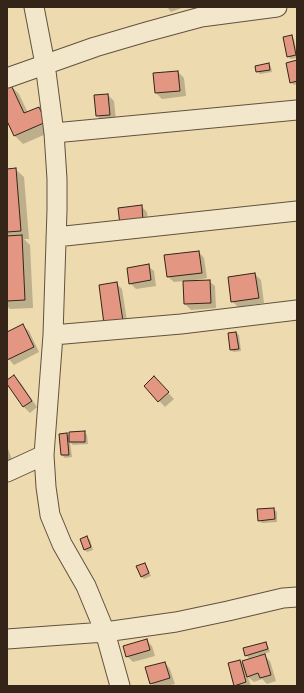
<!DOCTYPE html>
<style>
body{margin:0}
#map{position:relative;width:304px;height:693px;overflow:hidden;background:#eddaaf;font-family:"Old Standard TT",serif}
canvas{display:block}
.frame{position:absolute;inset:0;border:8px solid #342518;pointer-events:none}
</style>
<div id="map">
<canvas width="304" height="693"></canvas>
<div class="frame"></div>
</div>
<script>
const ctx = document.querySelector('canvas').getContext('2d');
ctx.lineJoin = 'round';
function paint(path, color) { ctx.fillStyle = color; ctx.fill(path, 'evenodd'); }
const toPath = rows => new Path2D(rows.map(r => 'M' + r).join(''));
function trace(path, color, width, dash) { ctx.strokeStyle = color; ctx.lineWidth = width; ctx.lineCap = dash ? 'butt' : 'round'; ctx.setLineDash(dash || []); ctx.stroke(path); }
paint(toPath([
 [167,7,184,7,171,12],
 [291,36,294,39,297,52,297,58,291,59,288,56],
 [297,62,297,84,294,85,291,82],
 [269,64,271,67,272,72,260,74,257,71],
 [178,72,184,78,186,96,162,99,156,93],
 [11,86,19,94,28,113,39,108,47,116,53,131,23,144,15,136,7,118,7,88],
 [108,95,114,101,116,120,103,121,97,116,95,96],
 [15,169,24,177,29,239,24,239,30,245,33,308,10,309,7,306,7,170],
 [141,206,147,212,149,228,119,209],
 [199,252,204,258,207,278,196,280,196,281,209,281,215,286,216,308,191,310,185,304,184,281,174,282,168,277],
 [148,266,154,271,156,286,136,289,130,283],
 [255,274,261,280,264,303,238,307,232,301],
 [117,284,122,289,128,327,111,329],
 [23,326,29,331,39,352,14,365,7,357,7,333],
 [236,333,239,335,241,351,234,352,231,350],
 [14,376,20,382,37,407,30,413,24,407,7,382,7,381],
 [160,384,174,399,165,407,145,386],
 [84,432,87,435,88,444,73,445,70,442,72,457,65,458,62,455,67,434,70,437],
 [7,446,15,468,7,471],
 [274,509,277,512,277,522,262,523,259,520,258,510],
 [87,537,90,540,93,550,87,552,85,550],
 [144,564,147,567,151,576,144,579,142,577],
 [146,640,152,646,155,656,133,662,127,656],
 [266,643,268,646,270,652,263,654,270,661,276,681,267,684,262,679,254,682,248,677,251,686,236,686,235,685,240,661,245,666,260,657,259,655,249,658,246,655],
 [165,663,170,669,175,684,167,686,154,686,151,683]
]), '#0003');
const building = toPath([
 [292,35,296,55,287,57,283,37,292,35],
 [297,60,297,81,290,83,286,63,297,60],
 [269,63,270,70,256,72,255,66,269,63],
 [178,71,180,91,155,93,153,73,178,71],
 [11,85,24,113,39,107,46,122,14,136,7,121,7,86,11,85],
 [108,94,110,115,96,116,94,95,108,94],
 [16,168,21,231,7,232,7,169,16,168],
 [142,205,143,222,120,225,118,208,142,205],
 [22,235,25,300,7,301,7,236,22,235],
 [199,251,202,273,167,277,164,255,199,251],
 [149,264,151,280,129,284,127,268,149,264],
 [255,273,259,298,231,302,228,277,255,273],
 [210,280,211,303,184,304,183,281,210,280],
 [117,282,123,321,104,324,99,285,117,282],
 [23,324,34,347,7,360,7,332,23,324],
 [236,332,239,349,230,350,228,333,236,332],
 [14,375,32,401,23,407,7,384,7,380,14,375],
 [154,376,169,392,158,402,144,386,154,376],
 [85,431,85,442,69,442,69,432,85,431],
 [67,433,69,455,61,455,59,434,67,433],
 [274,508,275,519,258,521,257,509,274,508],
 [87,536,91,547,84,550,80,539,87,536],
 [145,563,149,573,141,577,136,566,145,563],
 [147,639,150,650,126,657,123,646,147,639],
 [266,642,268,649,245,656,243,648,266,642],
 [265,654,271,675,260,678,258,673,247,677,242,661,265,654],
 [240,660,246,682,234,686,228,663,240,660],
 [165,662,170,678,150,684,145,667,165,662]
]);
paint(building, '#e39783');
trace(building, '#342518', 1);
const minor = toPath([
 [34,7,45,64,54,133,57,179,57,210,53,335,44,455,46,487,50,515,62,544,86,586,105,632,120,686],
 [7,78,95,47,146,32,201,17,277,7],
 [54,133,297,110],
 [56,237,297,211],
 [53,335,181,324,297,310],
 [7,472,44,455],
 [7,639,105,632,176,622,228,611,283,598,297,597]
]);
trace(minor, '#62523e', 21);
trace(minor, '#f3e7cb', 19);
</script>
